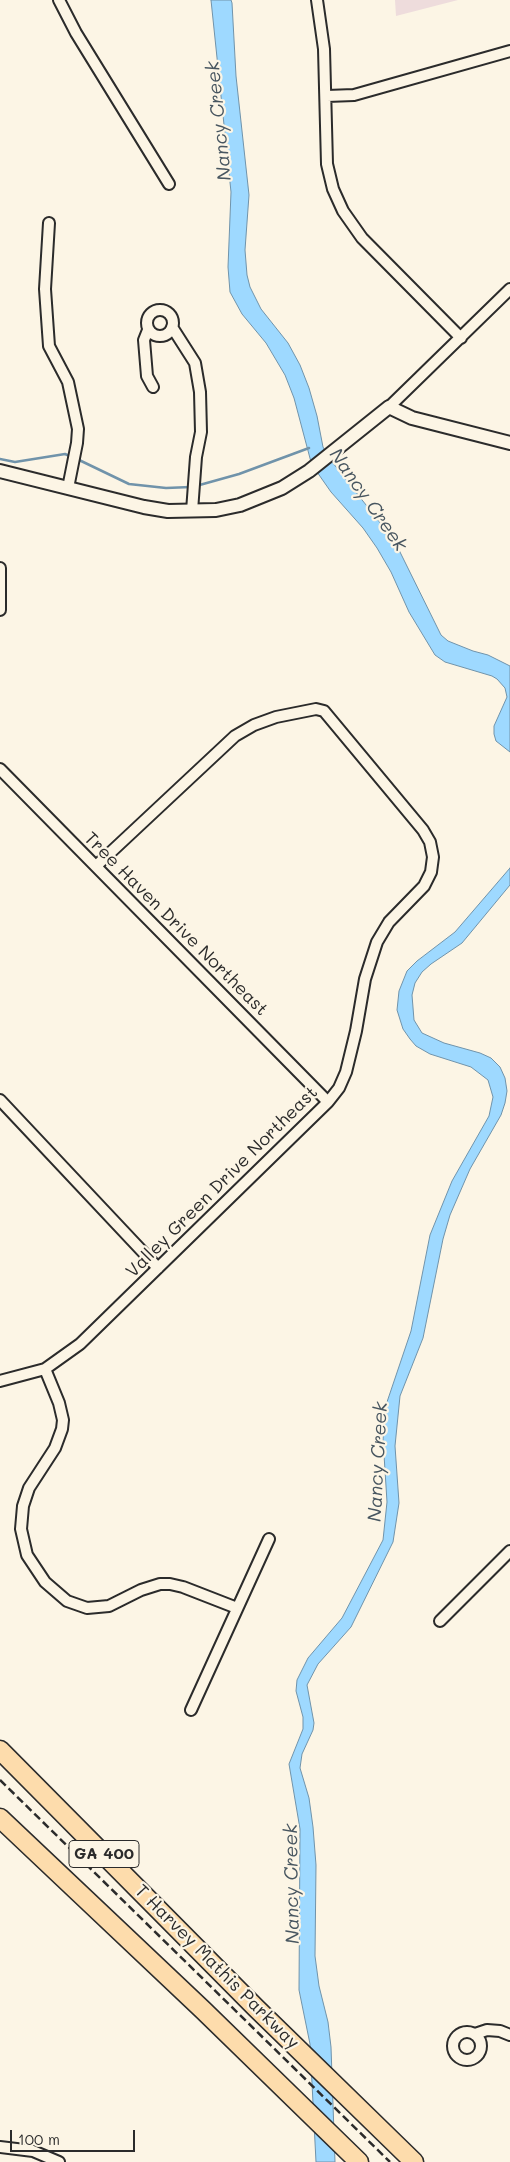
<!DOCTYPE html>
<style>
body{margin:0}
#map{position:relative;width:510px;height:2162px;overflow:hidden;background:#fcf5e5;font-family:Mali,sans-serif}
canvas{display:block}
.scale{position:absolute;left:10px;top:2130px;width:125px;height:22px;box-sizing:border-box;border:2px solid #2b2b2b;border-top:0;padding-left:6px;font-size:15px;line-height:18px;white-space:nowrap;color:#2b2b2b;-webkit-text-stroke:4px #fcf5e5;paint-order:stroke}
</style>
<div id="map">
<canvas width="510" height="2162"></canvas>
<div class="scale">100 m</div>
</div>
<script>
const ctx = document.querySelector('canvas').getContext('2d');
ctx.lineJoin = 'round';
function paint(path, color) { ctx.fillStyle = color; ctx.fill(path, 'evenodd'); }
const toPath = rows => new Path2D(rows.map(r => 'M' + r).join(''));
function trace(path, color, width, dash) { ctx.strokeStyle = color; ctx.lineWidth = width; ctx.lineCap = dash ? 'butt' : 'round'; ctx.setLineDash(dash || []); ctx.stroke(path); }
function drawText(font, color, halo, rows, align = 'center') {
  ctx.font = font + ' Mali,sans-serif'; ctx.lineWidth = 4.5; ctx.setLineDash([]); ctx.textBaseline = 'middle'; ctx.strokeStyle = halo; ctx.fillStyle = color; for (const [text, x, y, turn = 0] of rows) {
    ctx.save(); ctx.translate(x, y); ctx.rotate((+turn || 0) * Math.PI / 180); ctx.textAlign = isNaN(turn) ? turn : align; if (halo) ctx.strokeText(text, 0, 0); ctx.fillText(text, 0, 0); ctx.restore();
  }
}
paint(toPath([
 [395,0,458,0,396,16]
]), '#eedcdc');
const water = toPath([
 [211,0,231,0,232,3,236,76,249,195,245,250,247,275,250,287,261,309,288,343,300,365,309,388,317,416,323,447,329,458,385,529,399,550,441,635,448,641,473,651,488,655,510,666,510,752,496,741,494,734,494,726,507,697,505,688,497,679,492,676,445,662,435,655,409,612,391,572,377,548,363,528,331,492,317,472,311,462,294,398,285,375,266,343,242,314,230,292,228,267,231,192,211,0],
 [510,868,510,885,462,943,431,964,422,972,415,983,412,995,414,1020,422,1033,444,1043,480,1053,491,1058,500,1067,505,1078,507,1091,505,1103,501,1115,470,1169,450,1215,443,1239,423,1338,400,1396,395,1446,399,1503,393,1542,351,1627,318,1664,307,1685,314,1723,313,1730,302,1754,300,1768,309,1798,313,1827,316,1865,315,1956,319,1986,328,2022,331,2047,335,2162,316,2162,310,2044,299,1990,300,1829,289,1764,303,1729,303,1717,296,1691,297,1680,308,1658,342,1618,383,1540,387,1502,383,1439,387,1402,411,1331,430,1235,452,1181,489,1116,493,1097,488,1080,471,1067,430,1054,416,1046,410,1039,403,1029,397,1010,399,991,407,971,417,961,455,932,510,868]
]);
paint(water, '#9ed9ff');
trace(water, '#7093aa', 1);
trace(toPath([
 [0,459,15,462,65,454,72,457],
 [77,459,129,484,166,488,191,487],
 [196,486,239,474,309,448]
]), '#7093aa', 2.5);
const minor = toPath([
 [59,0,76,33,169,184],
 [317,0,324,49,327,164,333,189,343,211,362,238,461,338],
 [327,96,354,95,510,51],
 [49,223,45,289,49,346,68,382,78,429,77,443,68,488],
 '147 323a13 13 0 1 1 26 0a13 13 0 1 1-26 0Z',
 [172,327,195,363,200,392,201,432,196,457,192,511],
 [148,330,144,340,147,376,153,387],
 [389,407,510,289],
 [0,568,0,610],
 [0,769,328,1102],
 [0,1100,158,1268],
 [45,1369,59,1403,63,1420,62,1429,55,1448,29,1488,23,1506,21,1529,27,1555,45,1582,67,1601,87,1608,109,1606,141,1590,160,1584,170,1584,183,1587,237,1608],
 [0,1381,45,1369,80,1344,328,1102,339,1088,346,1072,356,1031,365,979,377,942,389,922,424,886,431,872,433,857,430,842,423,830,324,711,316,709,276,717,254,725,235,736,96,866],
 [440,1621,510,1551],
 [191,1710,269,1539],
 '453 2046a14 14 0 1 1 28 0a14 14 0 1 1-28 0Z',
 [475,2034,487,2030,500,2031,510,2035],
 [0,2147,33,2151,59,2162]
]);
const tertiary = toPath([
 [0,471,144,507,168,511,216,510,240,505,282,488,309,471,389,407,412,418,510,443]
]);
const motorway = toPath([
 [0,1750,256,2008,414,2162],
 [0,1818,203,2010,359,2162]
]);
trace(minor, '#2b2b2b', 14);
trace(tertiary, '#2b2b2b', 16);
trace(motorway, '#2b2b2b', 21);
trace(minor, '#fcf5e5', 10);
trace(tertiary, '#fcf5e5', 12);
trace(motorway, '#fddcac', 18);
trace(toPath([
 [0,1780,390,2162]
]), '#2b2b2b', 2.5, [8, 4]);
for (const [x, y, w] of [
 [104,1854,70]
]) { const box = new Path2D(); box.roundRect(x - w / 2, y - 13.5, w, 27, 4); ctx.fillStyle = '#fcf5e5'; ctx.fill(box); trace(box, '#2b2b2b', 1); }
drawText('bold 16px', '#2b2b2b', null, [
 ["GA 400",104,1854]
]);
drawText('18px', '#2b2b2b', '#fcf5e5', [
 ["Tree Haven Drive Northeast",176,924,45],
 ["Valley Green Drive Northeast",222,1182,-45],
 ["T Harvey Mathis Parkway",217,1967,45]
]);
drawText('italic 19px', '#485660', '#fcf5e5', [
 ["Nancy Creek",219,121,-96],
 ["Nancy Creek",368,500,55],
 ["Nancy Creek",378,1462,-87],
 ["Nancy Creek",292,1884,-91]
]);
</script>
